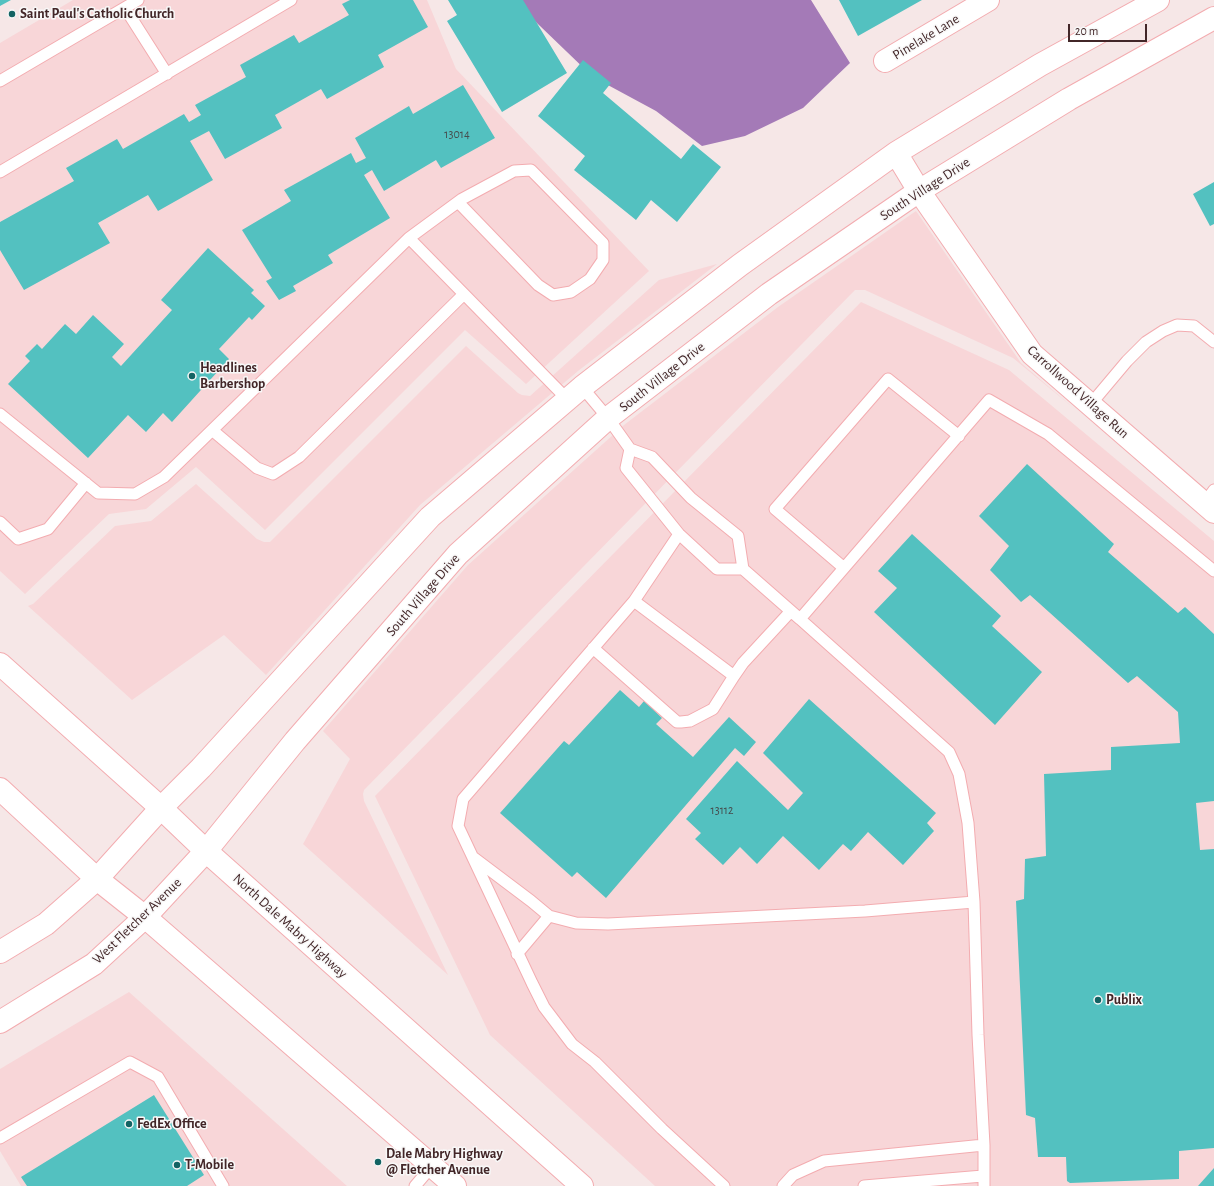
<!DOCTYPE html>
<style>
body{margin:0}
#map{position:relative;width:1214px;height:1186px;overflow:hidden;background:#f6e7e7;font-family:"Alegreya Sans",sans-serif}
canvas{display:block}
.scale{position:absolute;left:1068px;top:24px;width:79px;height:18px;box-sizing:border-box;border:2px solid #422628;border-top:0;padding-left:5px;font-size:12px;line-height:14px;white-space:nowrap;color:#422628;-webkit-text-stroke:3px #f8f8f8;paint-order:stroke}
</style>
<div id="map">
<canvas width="1214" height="1186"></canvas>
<div class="scale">20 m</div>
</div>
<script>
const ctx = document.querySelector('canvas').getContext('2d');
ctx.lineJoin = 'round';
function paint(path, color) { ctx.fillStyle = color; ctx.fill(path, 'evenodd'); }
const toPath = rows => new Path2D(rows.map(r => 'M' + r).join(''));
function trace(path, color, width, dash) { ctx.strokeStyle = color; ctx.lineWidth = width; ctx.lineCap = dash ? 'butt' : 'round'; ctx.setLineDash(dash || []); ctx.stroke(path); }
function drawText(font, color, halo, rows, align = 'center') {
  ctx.font = font + ' "Alegreya Sans",sans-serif'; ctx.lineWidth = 3; ctx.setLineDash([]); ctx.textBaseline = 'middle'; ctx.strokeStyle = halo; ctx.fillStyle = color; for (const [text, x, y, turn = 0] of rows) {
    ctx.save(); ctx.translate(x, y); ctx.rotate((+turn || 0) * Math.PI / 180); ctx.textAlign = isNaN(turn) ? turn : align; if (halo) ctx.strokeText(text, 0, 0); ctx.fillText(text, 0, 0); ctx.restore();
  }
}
paint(toPath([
 [73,0,427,0,456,69,649,271,526,384,465,330,265,530,196,467,146,509,109,514,25,594,0,571,0,43],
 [916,211,1021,363,1076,410,1013,358,865,290,855,290,364,790,363,794,364,801,448,975,303,844,350,759,323,731,468,565,624,425,778,307],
 [717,264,578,371,420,505,266,675,224,635,132,700,28,606,33,604,115,526,151,521,196,484,257,539,264,542,270,542,466,346,518,393,522,395,530,396,659,280],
 [861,302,1009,370,1214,541,1214,1186,655,1186,490,1035,375,796],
 [129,992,347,1186,21,1186,0,1151,0,1069]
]), '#f8d6d8');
paint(toPath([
 [513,0,811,0,850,63,803,108,745,136,702,146,656,111,593,77]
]), '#a47ab7');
paint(toPath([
 [0,0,11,0,0,6],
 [350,0,413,0,428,27,378,55,384,67,327,99,321,89,275,115,282,128,225,159,209,131,190,141,213,180,158,211,148,195,98,223,110,243,24,290,0,250,0,222,74,181,66,168,117,139,123,149,184,114,189,122,201,115,195,105,246,77,240,65,294,35,299,43,349,15,342,4],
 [448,0,523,0,567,73,502,112,447,21,457,15],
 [839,0,922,0,858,36],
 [583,60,611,83,603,93,681,159,693,144,721,167,677,222,651,200,636,220,574,170,585,156,538,116],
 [463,85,495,138,441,168,436,160,384,191,372,170,364,175,390,218,328,255,333,263,293,286,296,291,279,300,266,281,272,278,242,230,291,201,284,190,351,153,356,163,366,158,355,138,409,106,413,114],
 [1214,182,1214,224,1210,226,1193,194],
 [208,248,254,290,251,293,265,306,252,320,249,317,219,349,229,359,172,422,163,413,146,432,128,415,88,458,8,384,30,361,25,356,37,344,42,349,65,324,76,334,93,315,124,344,112,357,121,366,172,310,161,300],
 [1027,464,1114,544,1108,552,1178,613,1185,607,1214,634,1214,801,1196,803,1200,850,1214,849,1214,1148,1179,1151,1179,1179,1070,1183,1067,1181,1066,1157,1038,1157,1035,1118,1026,1115,1016,901,1024,899,1025,859,1046,856,1044,774,1111,770,1111,747,1180,743,1178,712,1137,676,1128,683,1030,595,1021,602,990,570,1009,546,979,516],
 [912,534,1001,616,992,626,1042,672,995,725,874,612,897,588,878,571],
 [620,690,639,707,644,701,662,718,656,724,693,757,729,717,756,742,744,756,735,748,606,898,577,872,572,877,500,813,564,741,569,745],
 [809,699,936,813,927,823,934,831,903,865,868,832,851,851,843,844,819,870,783,836,757,864,740,847,723,865,695,839,701,833,686,819,737,761,788,810,803,793,763,753],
 [154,1095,204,1175,187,1186,27,1186,21,1177],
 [1214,1168,1214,1186,1198,1186]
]), '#53c1c0');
const service = toPath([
 [125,8,167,74],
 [0,81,138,0],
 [0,172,291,0],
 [409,238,462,199,514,171,531,170,603,243,603,260,590,279,571,292,553,295,538,285,458,202],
 [582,387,608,418,630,449,652,457,691,498,738,536,743,569,800,619,989,400,1048,434,1214,571],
 [1090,405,1127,361,1146,342,1163,331,1177,325,1194,326,1214,342],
 [0,414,98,493,135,494,164,477,409,238,568,400],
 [212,430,257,468,273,474,299,457,464,294],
 [630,449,626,468,679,534,717,569,743,569],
 [1204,504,1214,490],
 [0,522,18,539,48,529,86,483],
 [844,568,775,509,888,379,959,436],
 [634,601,679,534],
 [800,619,949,752,959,774,968,823,974,902,978,1035,984,1145,984,1186],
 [593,648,677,722,681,722,690,721,713,709,734,676],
 [474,858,531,901,549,916,576,923,608,924,865,911,974,902],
 [517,954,549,916],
 [0,1138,130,1062,158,1077,223,1186],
 [415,1186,432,1166],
 [724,1186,662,1129,595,1062,572,1044,544,1007,532,983,458,826,463,799,634,601,734,676,743,663,791,611],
 [783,1186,793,1175,824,1161,984,1145],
 [864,1186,983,1176]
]);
const minor = toPath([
 [885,61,988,0]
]);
const tertiary = toPath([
 [896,153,919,191,1032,354,1214,512],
 [161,808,201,768,430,517,582,387,740,265,896,153,1040,65,1158,0],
 [206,851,295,741,458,554,608,418,769,294,919,191,1069,99,1214,18]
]);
const secondary = toPath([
 [0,952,46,924,97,879,161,808],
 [0,1022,94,964,145,917,206,851]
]);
const primary = toPath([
 [0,664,161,808,206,851,582,1186],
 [0,789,97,879,145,917,455,1186]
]);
trace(service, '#f3acb0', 13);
trace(minor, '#f3acb0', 24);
trace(tertiary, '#f3acb0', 24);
trace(secondary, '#f3acb0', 24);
trace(primary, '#f3acb0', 24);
trace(service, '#fff', 11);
trace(minor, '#fff', 22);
trace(tertiary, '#fff', 22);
trace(secondary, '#fff', 22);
trace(primary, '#fff', 22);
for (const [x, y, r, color] of [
 [12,14,4,"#136363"],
 [192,376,4,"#136363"],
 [1098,1000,4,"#136363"],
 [129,1124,4,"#136363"],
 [378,1162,4,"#136363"],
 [177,1165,4,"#136363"]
]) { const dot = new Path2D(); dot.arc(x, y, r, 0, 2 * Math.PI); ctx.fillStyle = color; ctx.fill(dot); trace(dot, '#f8f8f8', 1.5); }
drawText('12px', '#464d4e', null, [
 ["13014",457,134],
 ["13112",722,810]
]);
drawText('bold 14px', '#422628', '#f8f8f8', [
 ["Saint Paul's Catholic Church",20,14],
 ["Headlines",200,368],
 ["Barbershop",200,384],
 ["Publix",1106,1000],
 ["FedEx Office",137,1124],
 ["Dale Mabry Highway",386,1154],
 ["@ Fletcher Avenue",386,1170],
 ["T-Mobile",185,1165]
], 'left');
drawText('14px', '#422628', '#f8f8f8', [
 ["Pinelake Lane",926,37,-31],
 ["South Village Drive",925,189,-33],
 ["South Village Drive",662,377,-38],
 ["Carrollwood Village Run",1078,392,42],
 ["South Village Drive",423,595,-49],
 ["West Fletcher Avenue",137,921,-44],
 ["North Dale Mabry Highway",290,926,42]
]);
</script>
